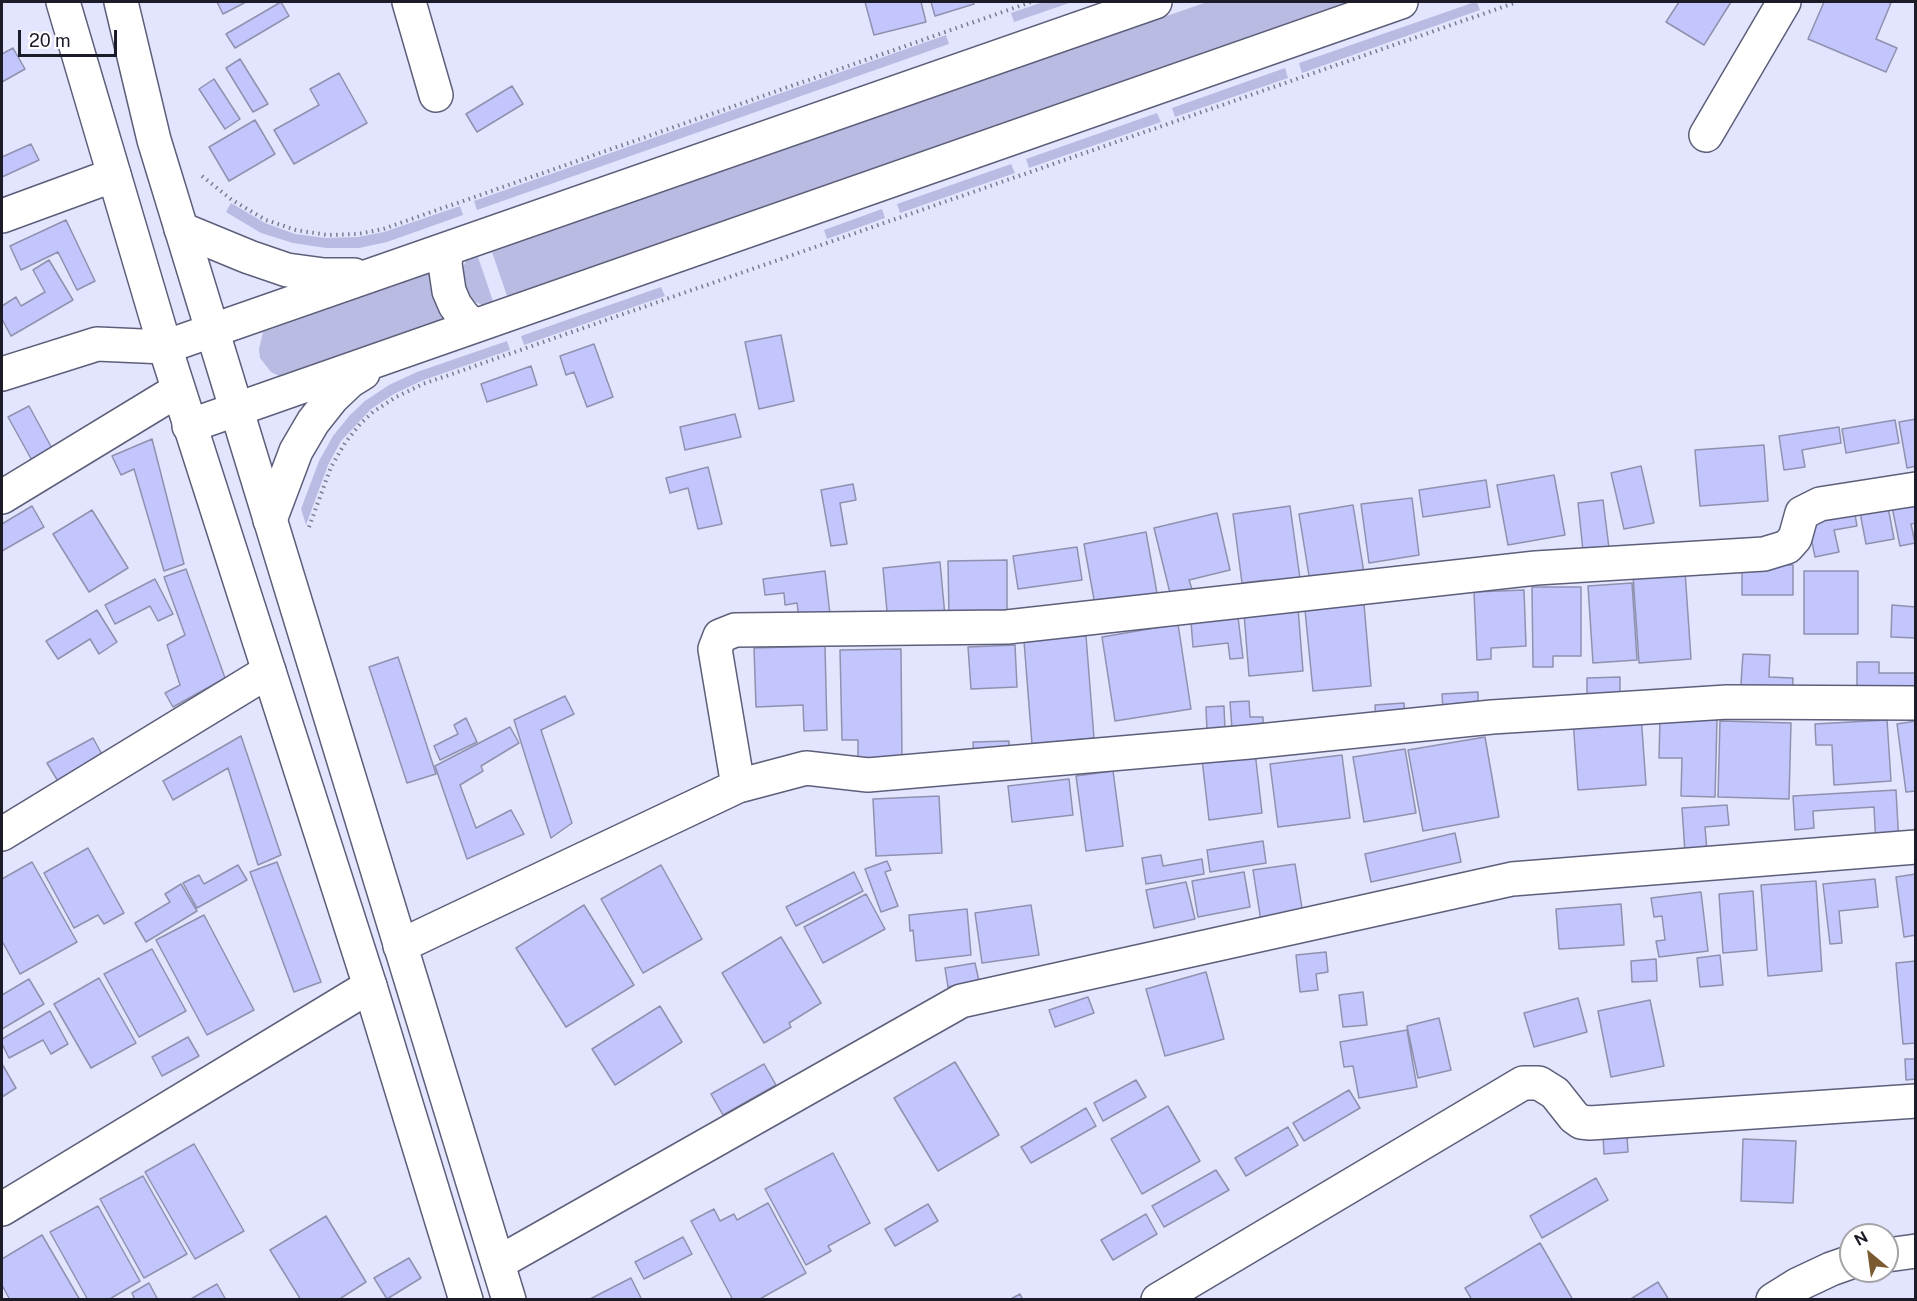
<!DOCTYPE html>
<style>
body{margin:0}
#map{position:relative;width:1917px;height:1301px;overflow:hidden;background:#e3e5fe;font-family:"Public Sans",sans-serif}
canvas{display:block}
.frame{position:absolute;inset:0;border:3px solid #1b1c27;pointer-events:none}
.north{position:absolute;left:1839px;top:1223px;width:60px;height:60px;box-sizing:border-box;background:#fff;border:2px solid #a4a4a9;border-radius:50%;rotate:331deg;font-size:16px;font-weight:700;line-height:24px;text-align:center;color:#1b1c27}
.north::after{content:'';display:block;margin:auto;width:21px;height:27px;background:#7a5a30;clip-path:polygon(50% 0,100% 100%,50% 72%,0 100%)}
.scale{position:absolute;left:18px;top:30px;width:99px;height:27px;box-sizing:border-box;border:3px solid #1b1c27;border-top:0;padding-left:8px;font-size:18px;line-height:21px;white-space:nowrap;color:#1b1c27;-webkit-text-stroke:4px #fff;paint-order:stroke}
</style>
<div id="map">
<canvas width="1917" height="1301"></canvas>
<div class="frame"></div>
<div class="north">N</div>
<div class="scale">20 m</div>
</div>
<script>
const ctx = document.querySelector('canvas').getContext('2d');
ctx.lineJoin = 'round';
function paint(path, color) { ctx.fillStyle = color; ctx.fill(path, 'evenodd'); }
const toPath = rows => new Path2D(rows.map(r => 'M' + r).join(''));
function trace(path, color, width, dash) { ctx.strokeStyle = color; ctx.lineWidth = width; ctx.lineCap = dash ? 'butt' : 'round'; ctx.setLineDash(dash || []); ctx.stroke(path); }
paint(toPath([
 [1043,2,1072,2,1014,22,1011,13],
 [1207,2,1349,2,507,296,492,252],
 [1475,2,1477,2,1480,10,1302,73,1299,63],
 [946,35,949,44,477,210,474,201],
 [1285,68,1288,78,1175,117,1172,108],
 [1157,113,1161,122,1029,168,1026,159],
 [1011,164,1015,173,900,213,897,204],
 [231,203,265,223,295,234,326,238,358,237,384,232,460,206,463,215,387,242,359,248,326,248,293,243,261,233,226,212],
 [882,209,885,218,827,239,824,230],
 [478,257,493,301,482,305,473,301,467,295,462,287,462,269,466,261],
 [431,273,446,318,279,376,271,372,260,358,259,349,263,332],
 [661,287,665,296,524,345,521,336],
 [507,341,510,350,421,381,394,394,371,409,341,441,328,465,306,525,301,509,319,461,333,436,350,415,365,401,389,385,417,372]
]), '#b9bbe2');
const building = toPath([
 [217,2,246,2,223,14,217,2],
 [281,2,289,16,235,48,226,34,281,2],
 [865,2,921,2,926,22,874,35,865,2],
 [931,2,973,2,974,4,935,16,931,2],
 [1679,2,1731,2,1704,45,1666,22,1679,2],
 [1824,2,1887,2,1891,3,1876,39,1897,48,1886,72,1808,39,1824,2],
 [13,48,25,69,2,82,2,54,13,48],
 [240,59,268,104,253,112,226,68,240,59],
 [339,73,367,123,294,164,274,130,319,105,310,89,339,73],
 [214,79,240,119,225,129,199,89,214,79],
 [512,86,523,104,477,132,466,114,512,86],
 [255,120,275,154,229,181,209,147,255,120],
 [31,144,39,160,2,177,2,157,31,144],
 [66,220,95,281,77,290,58,252,21,270,10,246,66,220],
 [49,260,73,300,11,336,2,319,2,306,16,297,21,306,45,292,33,270,49,260],
 [781,335,794,401,759,409,745,342,781,335],
 [594,344,613,397,587,407,574,372,566,375,560,356,594,344],
 [531,366,537,385,487,402,481,384,531,366],
 [29,406,54,452,34,464,8,417,29,406],
 [735,414,741,437,685,450,680,427,735,414],
 [1916,419,1916,466,1907,468,1899,422,1916,419],
 [1895,420,1899,443,1846,453,1842,429,1895,420],
 [1839,427,1841,443,1802,450,1805,467,1784,470,1779,436,1839,427],
 [152,439,184,564,164,571,134,469,121,475,112,456,152,439],
 [1764,445,1768,501,1700,506,1695,450,1764,445],
 [1641,466,1654,523,1624,529,1611,473,1641,466],
 [708,467,722,524,698,529,688,488,670,493,666,478,708,467],
 [1554,475,1565,535,1508,545,1497,485,1554,475],
 [1486,480,1490,507,1423,517,1419,490,1486,480],
 [853,484,856,500,840,503,847,544,831,546,821,490,853,484],
 [1916,497,1916,523,1911,524,1915,543,1900,546,1891,502,1916,497],
 [1412,498,1419,555,1369,563,1361,504,1412,498],
 [1603,500,1609,548,1583,551,1578,503,1603,500],
 [1887,502,1894,539,1866,544,1859,507,1887,502],
 [1353,505,1364,573,1310,582,1299,514,1353,505],
 [32,506,44,527,2,551,2,524,32,506],
 [1290,506,1301,586,1268,591,1266,580,1242,583,1233,514,1290,506],
 [1854,509,1857,526,1834,530,1839,552,1815,557,1807,517,1854,509],
 [92,510,128,568,89,592,53,534,92,510],
 [1217,513,1230,570,1189,580,1193,592,1171,597,1154,528,1217,513],
 [1146,532,1157,593,1095,605,1084,544,1146,532],
 [1077,547,1082,580,1018,589,1013,556,1077,547],
 [1007,560,1007,616,949,617,948,561,1007,560],
 [940,562,945,616,888,622,883,568,940,562],
 [1742,565,1793,565,1793,595,1742,595,1742,565],
 [186,569,225,678,173,707,165,693,180,685,167,645,185,635,164,577,186,569],
 [825,571,831,623,800,627,797,603,785,605,784,593,765,595,763,579,825,571],
 [1685,571,1691,659,1639,663,1633,575,1685,571],
 [1804,571,1858,571,1858,634,1804,634,1804,571],
 [155,579,173,614,158,621,150,606,115,624,105,605,155,579],
 [1632,583,1637,660,1593,663,1588,586,1632,583],
 [1532,587,1581,587,1581,656,1553,656,1553,667,1533,667,1532,587],
 [1524,590,1526,646,1491,648,1491,659,1477,660,1474,592,1524,590],
 [1364,604,1371,686,1313,691,1305,610,1364,604],
 [1892,605,1916,607,1916,638,1891,637,1892,605],
 [1298,608,1303,671,1249,676,1244,613,1298,608],
 [97,610,117,642,99,654,90,639,58,659,46,641,97,610],
 [1238,617,1243,658,1230,659,1228,643,1193,647,1191,622,1238,617],
 [1178,624,1191,709,1115,721,1102,637,1178,624],
 [1086,636,1094,738,1032,744,1024,641,1086,636],
 [1015,645,1017,687,971,689,968,647,1015,645],
 [825,646,827,730,804,731,803,705,756,707,754,648,825,646],
 [901,649,902,762,858,762,858,740,842,740,840,650,901,649],
 [1743,654,1770,655,1769,677,1793,678,1792,700,1740,698,1743,654],
 [398,657,436,774,407,783,369,667,398,657],
 [1857,662,1879,662,1879,673,1916,673,1916,696,1857,696,1857,662],
 [1620,677,1620,697,1587,698,1587,678,1620,677],
 [1478,692,1478,708,1443,710,1442,694,1478,692],
 [565,696,574,714,541,730,572,823,551,838,514,720,565,696],
 [1249,701,1250,717,1263,717,1263,727,1232,729,1230,702,1249,701],
 [1404,703,1405,720,1376,722,1375,705,1404,703],
 [1224,706,1225,731,1207,732,1206,707,1224,706],
 [1641,715,1646,785,1578,790,1573,720,1641,715],
 [466,718,477,742,440,760,434,746,458,734,454,725,466,718],
 [1660,718,1717,719,1715,797,1681,796,1682,758,1659,758,1660,718],
 [1887,720,1891,781,1834,785,1832,745,1816,745,1815,724,1887,720],
 [1720,721,1791,723,1789,799,1718,797,1720,721],
 [1916,721,1916,791,1906,792,1897,724,1916,721],
 [510,727,519,743,481,766,483,771,460,785,476,828,511,810,524,834,467,859,435,766,510,727],
 [241,736,281,855,258,865,228,768,173,800,163,781,241,736],
 [1485,737,1499,817,1423,831,1408,750,1485,737],
 [93,738,104,758,59,783,47,763,93,738],
 [1009,741,1009,759,974,761,973,742,1009,741],
 [1405,749,1416,813,1364,822,1353,757,1405,749],
 [1255,752,1262,813,1209,820,1202,759,1255,752],
 [1342,755,1350,818,1278,827,1270,764,1342,755],
 [1113,771,1123,846,1086,851,1076,776,1113,771],
 [1069,779,1073,815,1012,822,1008,786,1069,779],
 [1896,790,1899,845,1876,847,1874,807,1813,811,1814,828,1795,830,1793,796,1896,790],
 [939,796,942,853,876,856,873,799,939,796],
 [1727,805,1729,825,1705,827,1707,851,1685,853,1682,808,1727,805],
 [1455,833,1461,862,1371,882,1365,854,1455,833],
 [1263,841,1266,863,1210,872,1207,850,1263,841],
 [88,848,124,913,104,924,98,915,74,928,44,873,88,848],
 [1161,855,1163,866,1202,859,1204,874,1146,884,1142,858,1161,855],
 [887,861,891,870,885,872,898,906,881,912,865,869,887,861],
 [32,862,77,942,20,974,2,941,2,879,32,862],
 [277,862,321,982,294,992,250,872,277,862],
 [1295,864,1304,921,1262,928,1253,870,1295,864],
 [238,865,247,880,197,908,183,883,199,875,204,884,238,865],
 [661,865,702,939,643,973,601,899,661,865],
 [854,872,863,891,796,926,786,907,854,872],
 [1244,872,1250,907,1198,917,1192,881,1244,872],
 [1916,874,1916,935,1904,937,1896,877,1916,874],
 [1875,879,1878,907,1839,911,1842,943,1830,944,1823,884,1875,879],
 [1816,881,1822,971,1768,976,1761,885,1816,881],
 [1186,882,1195,919,1154,928,1146,890,1186,882],
 [181,884,197,911,146,942,135,923,170,902,165,894,181,884],
 [1753,891,1757,950,1723,953,1719,894,1753,891],
 [1701,892,1708,951,1659,957,1656,941,1665,940,1662,916,1654,917,1651,898,1701,892],
 [866,894,885,929,823,963,804,927,866,894],
 [1621,904,1624,945,1559,949,1556,909,1621,904],
 [584,905,634,985,566,1027,516,948,584,905],
 [1031,905,1039,955,982,963,975,913,1031,905],
 [967,909,971,955,916,961,913,930,910,931,909,915,967,909],
 [204,915,254,1010,207,1035,156,940,204,915],
 [781,937,821,1003,789,1023,791,1027,764,1043,722,973,781,937],
 [152,949,186,1011,139,1037,104,974,152,949],
 [1326,952,1328,972,1316,974,1318,990,1300,992,1296,955,1326,952],
 [1720,955,1723,985,1700,987,1697,958,1720,955],
 [1656,959,1657,981,1632,982,1631,961,1656,959],
 [1916,961,1916,1043,1903,1044,1896,963,1916,961],
 [975,963,979,981,948,987,945,968,975,963],
 [1206,972,1224,1039,1165,1056,1146,989,1206,972],
 [99,978,136,1043,91,1068,54,1004,99,978],
 [29,979,44,1004,2,1029,2,995,29,979],
 [1363,992,1367,1025,1343,1027,1339,995,1363,992],
 [1088,997,1094,1013,1055,1027,1049,1010,1088,997],
 [1578,998,1587,1032,1534,1047,1524,1013,1578,998],
 [1650,1000,1664,1066,1611,1077,1598,1011,1650,1000],
 [660,1006,682,1042,615,1085,592,1049,660,1006],
 [50,1011,68,1044,51,1054,43,1040,9,1058,2,1044,2,1039,50,1011],
 [1439,1018,1451,1070,1418,1078,1407,1026,1439,1018],
 [1407,1030,1417,1087,1359,1098,1353,1066,1344,1067,1340,1042,1407,1030],
 [188,1037,199,1056,162,1076,152,1057,188,1037],
 [1905,1059,1916,1059,1916,1079,1906,1080,1905,1059],
 [955,1062,999,1135,938,1171,894,1098,955,1062],
 [2,1064,16,1088,2,1097,2,1064],
 [764,1064,776,1085,723,1115,711,1094,764,1064],
 [1136,1080,1146,1097,1103,1121,1094,1103,1136,1080],
 [1349,1090,1360,1108,1304,1141,1293,1123,1349,1090],
 [1168,1106,1200,1161,1142,1194,1111,1139,1168,1106],
 [1086,1108,1096,1126,1031,1163,1021,1147,1086,1108],
 [1288,1127,1298,1145,1246,1176,1235,1158,1288,1127],
 [1627,1135,1628,1152,1604,1154,1603,1136,1627,1135],
 [1743,1139,1796,1141,1793,1203,1741,1201,1743,1139],
 [194,1144,244,1231,195,1259,145,1172,194,1144],
 [833,1153,870,1223,828,1246,831,1251,806,1265,765,1189,833,1153],
 [1216,1170,1229,1190,1164,1227,1152,1206,1216,1170],
 [143,1176,187,1254,144,1278,100,1199,143,1176],
 [1596,1178,1608,1200,1542,1238,1530,1216,1596,1178],
 [768,1203,806,1273,758,1300,733,1300,691,1221,714,1209,720,1221,734,1214,737,1220,768,1203],
 [928,1204,938,1221,895,1246,885,1229,928,1204],
 [98,1206,140,1281,108,1300,88,1300,50,1232,98,1206],
 [1146,1214,1157,1234,1113,1260,1101,1240,1146,1214],
 [326,1216,366,1282,338,1300,301,1300,270,1250,326,1216],
 [42,1235,80,1300,10,1300,2,1285,2,1259,42,1235],
 [683,1237,692,1254,644,1279,635,1262,683,1237],
 [1540,1243,1573,1300,1472,1300,1465,1288,1540,1243],
 [409,1258,421,1278,387,1299,374,1278,409,1258],
 [631,1278,642,1300,588,1300,631,1278],
 [1658,1282,1669,1300,1629,1300,1658,1282],
 [149,1283,158,1300,135,1300,132,1293,149,1283],
 [217,1284,226,1300,189,1300,217,1284],
 [1020,1294,1023,1300,1009,1300,1020,1294]
]);
paint(building, '#c3c5fd');
trace(building, '#8f91ae', 1.5);
const minor = toPath([
 [409,2,436,95],
 [1706,135,1784,2],
 [2,216,114,175],
 [181,229,249,257,287,270,324,275,354,275],
 [447,249,445,264,449,291,455,305,463,316,473,326],
 [2,374,97,344,165,347,1155,2],
 [189,426,1401,2],
 [2,497,178,390],
 [270,520,296,451,313,422,332,398,350,381,363,373],
 [738,786,715,649,720,636,735,630,1007,627,1536,568,1764,554,1787,547,1795,538,1802,513,1820,504,1916,489],
 [2,834,269,671],
 [400,946,738,786,806,768,868,775,1249,742,1492,717,1727,702,1916,703],
 [2,1209,370,986],
 [1887,1255,1916,1251],
 [498,1263,961,1001,1512,879,1916,847],
 [1158,1300,1523,1083,1539,1083,1555,1093,1574,1117,1581,1122,1590,1123,1916,1101],
 [1773,1300,1797,1285,1831,1269,1851,1262]
]);
const tertiary = toPath([
 [63,2,165,347,370,986,466,1300],
 [121,2,154,140,509,1300]
]);
trace(minor, '#5d5f7a', 36);
trace(tertiary, '#5d5f7a', 36);
trace(toPath([
 [202,176,232,200,266,220,296,230,327,235,358,234,383,229,1031,2],
 [309,527,331,467,345,443,360,424,373,412,396,397,423,384,1517,2]
]), '#7a7b8d', 4, [1.5, 4.5]);
trace(minor, '#fff', 33);
trace(tertiary, '#fff', 33);
</script>
